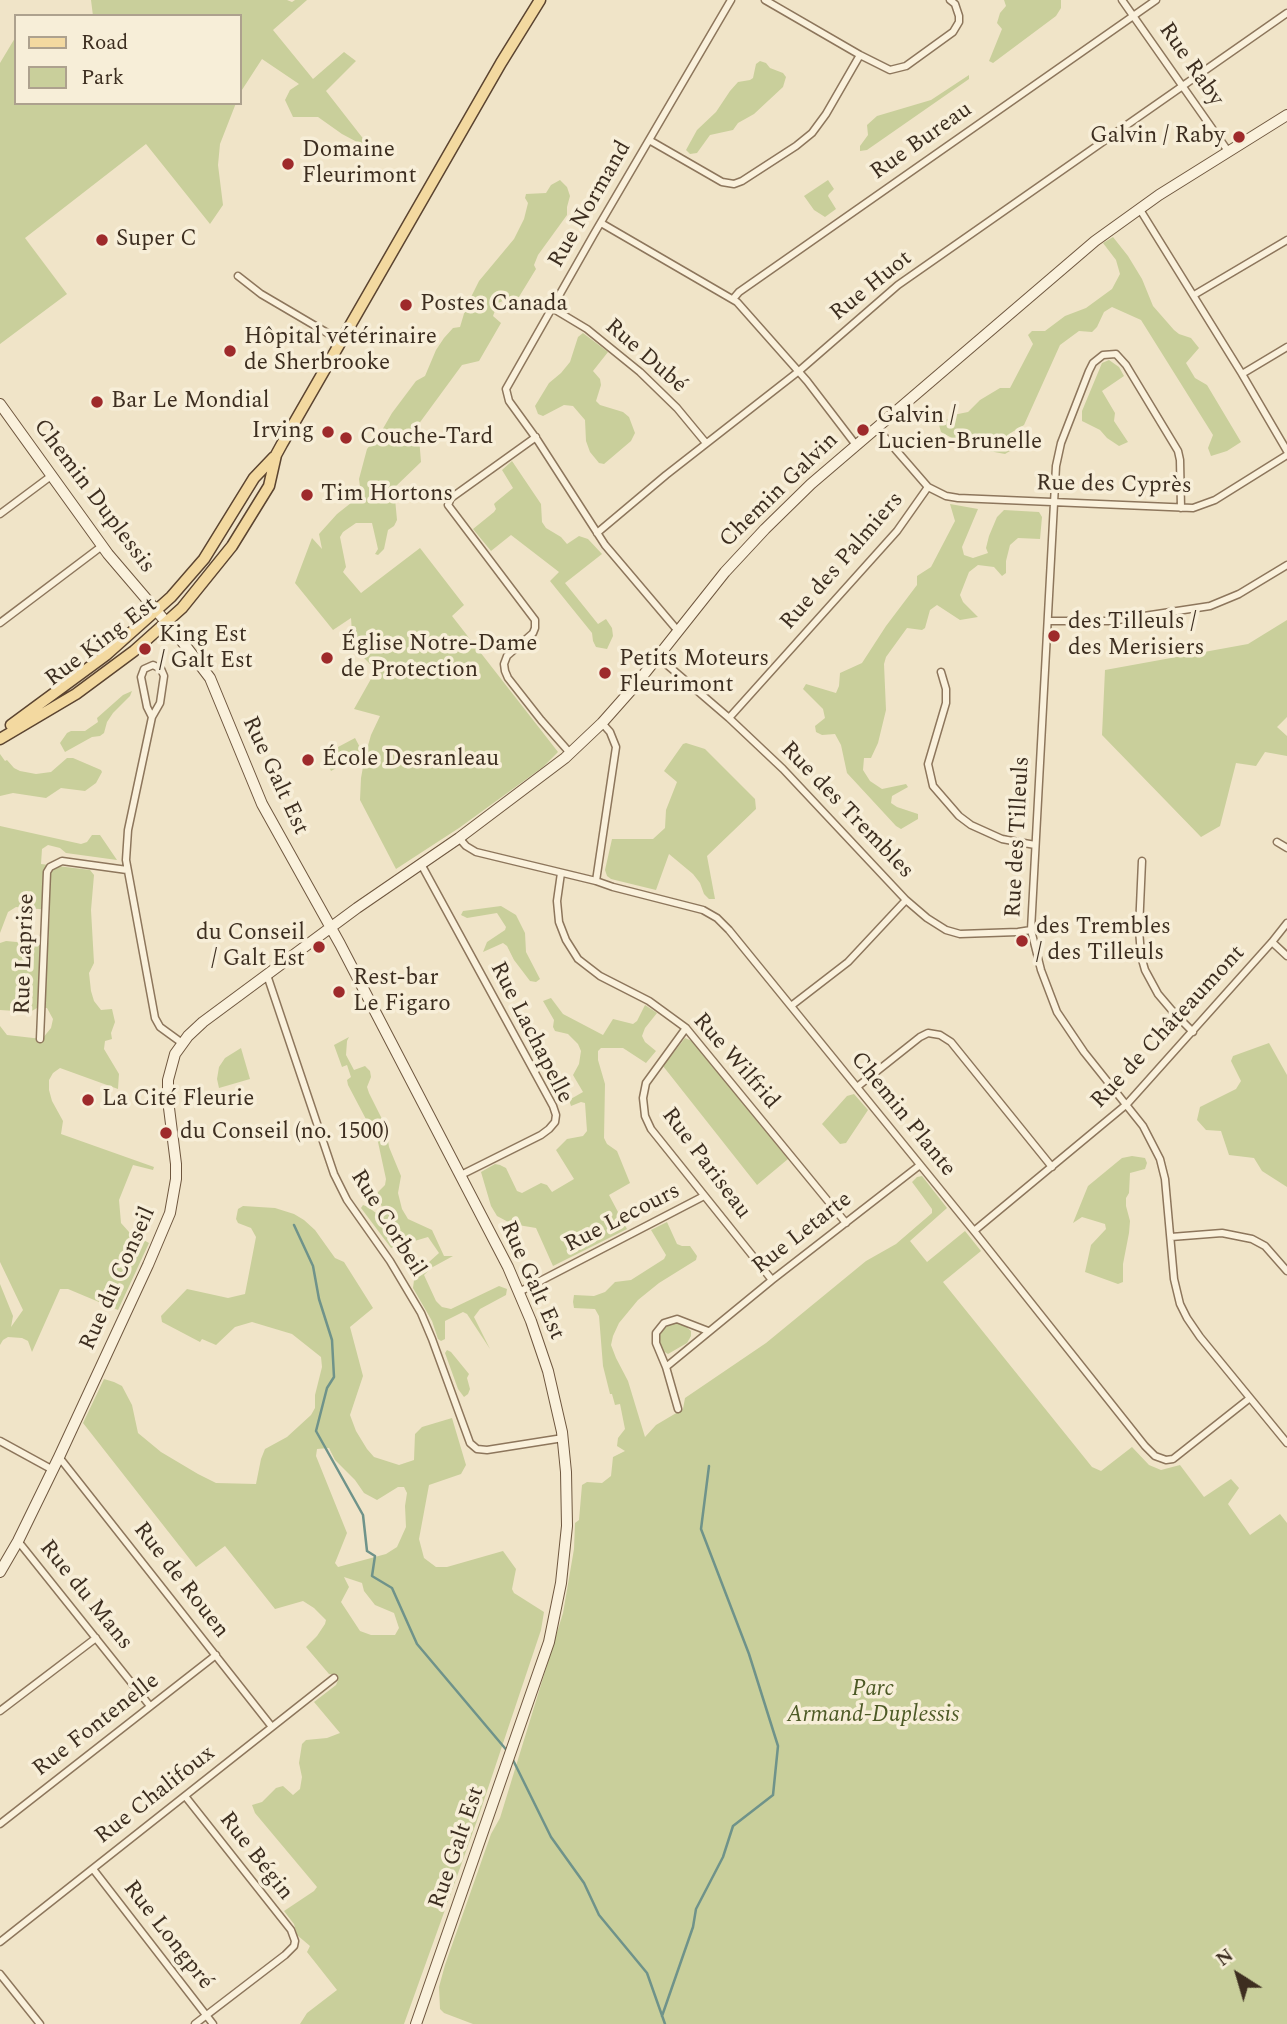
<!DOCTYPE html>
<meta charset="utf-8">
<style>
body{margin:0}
#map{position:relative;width:1287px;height:2024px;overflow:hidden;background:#f0e4c8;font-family:Spectral,serif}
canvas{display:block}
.legend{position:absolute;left:14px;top:14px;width:228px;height:91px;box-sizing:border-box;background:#f7eed8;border:2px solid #ada18e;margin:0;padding:9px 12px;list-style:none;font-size:21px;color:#3d2e20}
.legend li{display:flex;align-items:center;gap:14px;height:35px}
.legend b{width:35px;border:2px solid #ada18e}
.north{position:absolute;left:1203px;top:1940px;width:70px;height:70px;-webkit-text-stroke:5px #f7eed8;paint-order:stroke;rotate:323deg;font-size:19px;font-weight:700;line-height:28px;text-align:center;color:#3d2e20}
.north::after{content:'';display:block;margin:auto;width:24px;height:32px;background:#3d2e20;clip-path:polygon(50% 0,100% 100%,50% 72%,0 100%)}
</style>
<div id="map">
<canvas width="1287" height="2024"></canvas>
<ul class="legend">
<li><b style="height:9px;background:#f3d9a0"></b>Road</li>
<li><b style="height:19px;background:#c9cf9b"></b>Park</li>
</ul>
<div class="north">N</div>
</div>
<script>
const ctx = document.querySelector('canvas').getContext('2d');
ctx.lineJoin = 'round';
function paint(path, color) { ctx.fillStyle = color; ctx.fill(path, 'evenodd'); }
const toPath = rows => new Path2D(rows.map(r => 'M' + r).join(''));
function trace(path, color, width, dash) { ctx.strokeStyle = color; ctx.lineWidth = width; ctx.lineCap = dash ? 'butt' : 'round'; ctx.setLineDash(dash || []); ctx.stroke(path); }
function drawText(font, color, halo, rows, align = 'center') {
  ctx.font = font + ' Spectral,serif'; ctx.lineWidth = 7; ctx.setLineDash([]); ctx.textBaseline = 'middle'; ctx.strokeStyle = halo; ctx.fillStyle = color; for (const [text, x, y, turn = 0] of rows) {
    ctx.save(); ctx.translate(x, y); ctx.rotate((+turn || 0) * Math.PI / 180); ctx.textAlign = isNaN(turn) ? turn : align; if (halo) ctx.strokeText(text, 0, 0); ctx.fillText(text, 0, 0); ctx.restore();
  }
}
paint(toPath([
 [91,0,287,0,292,2,295,0,307,0,273,30,313,79,344,52,356,61,326,91,372,150,342,134,318,117,293,117,285,100,290,90,299,84,262,59,240,93,240,16,93,16],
 [1004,0,1061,0,1061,8,1056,16,993,63,989,61,1002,29,997,23,1000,13,1006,6],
 [15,38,16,103,236,103,220,144,218,165,223,205,210,224,146,144,25,238,67,294,0,344,0,63],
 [760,61,766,63,770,68,783,73,786,77,783,87,754,114,738,123,733,130,710,135,697,153,690,154,686,150,697,130,716,112,730,91,738,82,750,80,753,78,756,64],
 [969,75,969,79,867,150,860,151,860,146,868,135,867,125,877,116,931,100],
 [560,180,567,187,570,196,567,207,567,215,538,255,534,265,536,269,514,305,503,301,498,303,493,316,501,323,479,361,462,365,418,425,421,462,394,488,397,520,394,526,388,530,384,549,378,555,375,554,378,549,372,523,356,523,343,532,340,537,346,567,343,572,361,593,420,548,464,605,452,616,558,752,543,767,459,828,396,869,360,800,361,778,365,756,371,735,380,716,354,709,376,670,353,647,351,618,333,630,295,583,312,538,322,549,319,534,337,514,361,495,359,479,367,449,381,432,392,413,416,381,425,376,436,350,444,338,453,328,460,327,466,307,479,281,514,239,524,219,528,203,525,198,526,194,546,193,551,185],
 [828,180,834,189,829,194,828,196,836,209,825,217,814,210,804,196],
 [1113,237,1128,256,1142,279,1153,306,1174,330,1179,334,1191,338,1199,348,1186,363,1195,378,1207,385,1241,442,1227,451,1211,456,1208,448,1213,435,1141,320,1112,307,1104,312,1097,327,1092,332,1079,331,1060,345,1024,425,1009,434,1010,451,1005,454,968,447,941,432,939,425,953,415,968,412,980,400,1000,388,1010,388,1033,344,1028,335,1032,331,1045,331,1065,316,1086,308,1112,289,1120,274,1116,260,1103,243],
 [583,333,608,352,593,371,600,379,601,385,596,401,600,405,623,412,629,417,635,433,631,441,604,464,599,463,590,452,586,441,585,420,573,406,564,405,543,416,538,414,535,406,549,383,561,373,570,362,578,337],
 [1109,360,1119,367,1124,376,1102,391,1115,413,1114,421,1128,442,1119,446,1107,438,1100,430,1082,421,1082,411,1102,363],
 [512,461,541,504,542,522,546,528,561,537,567,544,579,536,588,539,602,554,565,583,598,624,606,619,612,628,613,636,607,649,596,647,593,641,592,633,550,581,559,572,511,535,491,551,473,529,494,512,496,509,494,504,496,502,513,488,502,470],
 [950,504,978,509,962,547,964,555,973,558,988,553,986,548,989,536,997,517,1004,510,1039,512,1042,517,1040,539,1018,538,1010,545,1006,561,1006,573,1002,576,994,567,978,565,969,572,960,595,963,602,978,617,960,620,937,605,930,610,925,628,922,630,907,628,886,657,884,664,886,710,878,743,871,758,864,758,863,770,870,781,882,789,906,784,908,787,892,796,891,803,897,807,918,814,918,819,901,829,896,826,847,773,841,745,835,734,822,735,816,732,815,726,825,718,823,709,803,689,806,684,836,693,839,686,840,673,862,663,886,626,917,585,917,576,931,567,955,521],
 [1287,620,1287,717,1277,727,1287,736,1287,756,1265,752,1256,766,1236,763,1220,826,1201,837,1102,735,1105,670,1248,644],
 [132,691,130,696,113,713,107,722,104,733,100,736,92,737,65,752,60,743,67,733,71,731,85,731,98,722,97,718,123,695],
 [355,738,363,753,331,771,323,755],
 [686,743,705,749,755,799,756,809,707,856,715,899,709,899,704,894,700,883,693,874,669,854,656,890,611,879,607,876,605,870,612,839,653,839,665,828,666,810,677,782,664,771,683,744],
 [0,754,5,761,7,760,14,768,20,771,36,774,51,772,67,758,73,758,101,770,102,772,96,783,85,791,61,788,46,798,13,793,0,796],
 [0,826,81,844,87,842,92,835,100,835,117,860,66,853,60,848,48,845,42,849,41,864,90,870,94,875,91,910,94,963,89,973,91,991,94,1001,101,1010,112,1009,115,1022,111,1033,112,1039,105,1041,104,1049,119,1074,118,1089,60,1068,53,1073,49,1080,49,1090,52,1101,63,1121,61,1134,154,1167,153,1170,133,1165,119,1200,121,1223,129,1232,149,1243,118,1310,68,1289,60,1289,32,1352,28,1341,22,1338,8,1337,3,1340,0,1345,0,1284,13,1316,11,1327,23,1310,0,1262,0,1026,7,1035,42,1039,51,1028,53,1019,47,1008,37,1008,30,1012,0,1010,0,943,6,941,48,945,50,910,16,907,8,912,0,933],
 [501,906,516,915,525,933,526,952,540,979,536,982,530,981,514,960,507,946,503,943,483,952,487,942,505,930,506,927,497,913,467,918,461,915,463,911],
 [551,998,563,1014,603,1035,613,1019,633,1024,637,1021,645,1005,657,1013,645,1028,642,1036,645,1042,656,1051,646,1063,623,1048,601,1048,598,1051,598,1060,605,1084,604,1138,607,1144,617,1151,630,1183,609,1195,627,1229,553,1266,536,1228,512,1224,497,1216,491,1206,481,1172,495,1164,500,1165,506,1168,517,1191,522,1193,541,1183,547,1185,552,1192,574,1179,556,1150,567,1139,583,1136,587,1131,585,1103,581,1102,571,1106,569,1100,583,1092,573,1075,579,1064,581,1051,578,1044,568,1034,555,1031,553,1027,554,1020,543,1001],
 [349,1037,347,1041,346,1055,354,1070,365,1066,370,1071,371,1077,367,1087,369,1093,386,1127,389,1147,401,1176,398,1193,402,1209,408,1219,432,1230,444,1256,453,1256,431,1268,424,1275,436,1301,442,1307,451,1309,499,1286,507,1289,506,1295,480,1309,474,1317,490,1349,467,1314,463,1312,445,1321,445,1339,441,1341,438,1339,432,1321,413,1288,414,1280,419,1271,439,1253,428,1237,391,1248,361,1208,363,1205,368,1207,376,1213,383,1210,378,1197,378,1192,385,1185,386,1179,378,1142,348,1085,347,1080,351,1077,347,1065,342,1067,334,1045],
 [685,1038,692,1041,788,1159,757,1185,663,1066],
 [1269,1043,1287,1075,1287,1187,1262,1171,1254,1158,1229,1155,1221,1131,1206,1130,1197,1120,1200,1107,1236,1089,1241,1081,1231,1061,1233,1056],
 [241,1048,250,1079,219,1088,217,1079,219,1067,225,1058],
 [854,1094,868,1110,846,1143,840,1144,822,1124,847,1096],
 [1132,1156,1145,1158,1147,1163,1145,1169,1130,1173,1129,1193,1126,1198,1126,1206,1130,1221,1129,1233,1123,1264,1123,1282,1118,1284,1085,1272,1091,1245,1106,1229,1105,1224,1082,1217,1073,1223,1088,1186,1122,1158],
 [922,1176,947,1208,910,1241,927,1262,965,1231,981,1251,943,1282,1092,1467,1101,1471,1132,1447,1149,1465,1161,1470,1180,1465,1204,1497,1231,1479,1239,1488,1228,1504,1250,1535,1280,1514,1287,1523,1287,2024,473,2024,444,2013,440,2009,439,1987,445,1965,491,1834,500,1818,563,1613,574,1549,575,1523,579,1520,582,1485,587,1482,602,1483,611,1476,613,1457,625,1451,617,1446,618,1438,625,1429,620,1404,615,1405,612,1394,610,1394,603,1366,599,1316,595,1309,574,1308,573,1302,574,1295,594,1296,605,1292,615,1282,631,1280,664,1259,666,1255,651,1230,667,1222,677,1244,682,1246,690,1246,697,1256,696,1260,659,1283,638,1300,619,1323,613,1336,611,1345,616,1358,628,1381,645,1437,656,1425,683,1409,685,1398,766,1343,866,1261,896,1244,932,1213,932,1209,912,1182,917,1177],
 [243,1206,275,1208,294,1214,304,1220,315,1230,335,1258,344,1262,373,1308,350,1327,363,1376,350,1415,356,1431,367,1449,374,1457,399,1465,414,1460,415,1434,422,1427,452,1418,466,1465,461,1474,429,1485,419,1539,424,1558,436,1567,447,1567,503,1551,516,1569,512,1589,514,1593,544,1612,541,1630,479,1815,404,2024,300,2024,307,2013,337,1990,307,1952,310,1946,297,1935,294,1924,284,1911,314,1891,317,1887,255,1813,252,1805,262,1802,276,1788,283,1786,293,1795,300,1789,302,1777,299,1763,302,1744,306,1740,327,1738,340,1733,314,1702,336,1685,338,1680,335,1675,329,1674,306,1647,317,1636,325,1624,326,1620,314,1608,303,1601,275,1609,225,1546,196,1567,83,1423,104,1379,114,1382,122,1386,132,1405,138,1433,161,1452,198,1474,216,1483,256,1484,261,1459,265,1449,287,1437,311,1415,315,1408,315,1395,322,1367,321,1357,292,1334,252,1322,235,1327,216,1345,202,1339,200,1342,162,1322,161,1316,187,1289,228,1298,245,1294,256,1237,251,1228,238,1223,236,1219,238,1209],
 [329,1448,335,1460,355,1480,364,1493,377,1500,398,1487,404,1487,407,1493,405,1506,406,1527,397,1547,386,1554,338,1567,335,1563,347,1533,316,1456,317,1449],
 [344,1577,362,1583,364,1591,375,1605,394,1613,399,1628,395,1635,371,1635,360,1631,341,1602,349,1587],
 [674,1323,684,1325,691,1331,691,1336,687,1343,668,1354,663,1351,659,1339,660,1333,669,1324],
 [447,1350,451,1352,469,1374,467,1378,470,1389,468,1394,464,1397,458,1389,445,1353]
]), '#c9cf9b');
trace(toPath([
 [294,1225,313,1266,319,1299,332,1340,334,1377,327,1388,316,1431,363,1515,367,1551,375,1556,372,1576,392,1588,417,1644,509,1753],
 [512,1758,551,1837,584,1883,599,1915,647,1973,665,2024],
 [662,2016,693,1927,696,1909,723,1857,733,1826,773,1795,778,1746,749,1654,701,1529,709,1466]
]), '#6f938a', 2.5);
const street = toPath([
 [765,0,860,55,890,70,906,66,953,32,959,22,959,16,955,4,950,0],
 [1122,0,1228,151],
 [649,140,722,182,734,184,742,181,796,146,812,133,826,114,860,55],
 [1139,208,1242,374,1287,451],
 [601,223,737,302,807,381,856,445],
 [238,276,261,294,341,341],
 [1194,295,1287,240],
 [733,299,739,292,1156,0],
 [552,308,587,329,640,372,677,408,706,443],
 [1242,374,1287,347],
 [876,427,928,487,946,496,958,498,1193,508,1215,500,1287,455],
 [536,437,451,498,448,505,535,620,535,628,533,633,507,656,504,664,505,671,508,678,541,720,570,753],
 [1181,508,1180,460,1178,451,1126,365,1116,354,1103,355,1093,363,1089,371,1061,443,1056,466,1031,930,1041,970,1057,1012,1084,1052,1143,1126,1160,1159,1165,1179,1174,1279,1180,1304,1187,1318,1200,1337,1287,1443],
 [0,514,51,476],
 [597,533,666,475,799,371,898,285,1287,13],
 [1048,621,1111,621,1210,606,1239,594,1287,565],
 [0,623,102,546],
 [678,631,605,545,538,441,509,401,506,389,594,234,731,0],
 [658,657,729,718,783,769,906,900,927,918,946,930,960,934,1018,932,1031,930],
 [941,672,946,689,946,703,928,764,933,786,959,816,971,825,1002,839,1035,845],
 [152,717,147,707,141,677,144,669,153,665,161,669,164,676,160,703,152,717,128,830,126,860,155,1018,160,1027,182,1043],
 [729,718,897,531,928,487],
 [459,838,466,846,476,852,596,881,613,887,703,910,717,918,729,930,974,1231,1145,1446,1155,1456,1166,1460,1173,1459,1250,1398],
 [1277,842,1287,848],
 [1142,861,1139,929,1141,956,1145,970,1158,994,1175,1014,1193,1032],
 [421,864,553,1106,556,1115,555,1122,549,1129,541,1135,461,1175],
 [561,873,557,901,559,922,566,940,578,959,600,976,649,1001,686,1028,846,1223],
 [596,881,616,747,610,732,602,723],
 [1272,942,1287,956],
 [267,975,334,1174,347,1200,390,1261,421,1313,432,1339,470,1443,477,1449,487,1450,563,1438],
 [791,1006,848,962,906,900],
 [686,1028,646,1083,643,1098,645,1116,651,1129,772,1280],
 [40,1039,47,872,50,867,62,861,127,870],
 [857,1087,920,1037,928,1033,940,1035,951,1042,1052,1167],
 [974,1231,1127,1104,1272,942,1287,923],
 [1171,1237,1222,1233,1252,1239,1265,1246,1287,1271],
 [519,1292,704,1196],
 [666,1367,772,1280,920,1165],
 [678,1409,666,1367,656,1343,656,1333,664,1323,677,1319,708,1331],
 [0,1441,53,1470],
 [59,1457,272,1727],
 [18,1541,150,1706],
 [0,1711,96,1638],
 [185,1796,291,1930,295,1941,294,1946,285,1955,195,2024],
 [0,1824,216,1655],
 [93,1869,213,2024],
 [0,1942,334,1678],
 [0,1974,40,2024]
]);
const secondary = toPath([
 [0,404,108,554,178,636,210,678,262,804,340,944,508,1267,531,1321,548,1371,562,1432,566,1472,567,1526,561,1583,549,1642,416,2024],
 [0,1572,18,1541,59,1457,148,1265,170,1213,176,1179,176,1164,168,1100,168,1080,175,1054,188,1036,203,1022,357,908,459,838,565,758,602,723,633,688,725,572,765,529,811,484,1095,241,1159,195,1287,115]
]);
const primary = toPath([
 [11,725,106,655,171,597,204,559,254,478,274,457],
 [0,739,76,694,134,651,182,608,232,546,269,486,276,455,282,444,501,63,540,0]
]);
trace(street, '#8d765c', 9);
trace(secondary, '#6f573f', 12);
trace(primary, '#5b4430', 13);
trace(street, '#faf1dc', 6);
trace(secondary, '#faf1dc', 10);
trace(primary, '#f3d9a0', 10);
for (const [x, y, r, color] of [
 [1239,137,7,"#9e2a2b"],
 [288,164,7,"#9e2a2b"],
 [102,240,7,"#9e2a2b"],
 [406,305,7,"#9e2a2b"],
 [230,351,7,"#9e2a2b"],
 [97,402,7,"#9e2a2b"],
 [863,430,7,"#9e2a2b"],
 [328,432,7,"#9e2a2b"],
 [346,438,7,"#9e2a2b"],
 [307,495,7,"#9e2a2b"],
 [1054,636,7,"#9e2a2b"],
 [145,649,7,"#9e2a2b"],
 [327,658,7,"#9e2a2b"],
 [605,673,7,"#9e2a2b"],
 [308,760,7,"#9e2a2b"],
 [1022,941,7,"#9e2a2b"],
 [319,947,7,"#9e2a2b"],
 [339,992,7,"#9e2a2b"],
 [88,1100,7,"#9e2a2b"],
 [166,1133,7,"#9e2a2b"]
]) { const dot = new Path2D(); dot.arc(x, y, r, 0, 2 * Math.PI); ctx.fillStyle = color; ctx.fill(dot); trace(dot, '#f7eed8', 2.5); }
drawText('23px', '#3d2e20', '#f7eed8', [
 ["Rue Raby",1190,65,55],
 ["Rue Bureau",922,142,-35],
 ["Rue Normand",591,205,-60],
 ["Rue Huot",872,287,-39],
 ["Rue Dubé",645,357,41],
 ["Rue des Cyprès",1114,486,1],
 ["Chemin Galvin",780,491,-44],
 ["Chemin Duplessis",93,497,53],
 ["Rue des Palmiers",843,562,-49],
 ["Rue King Est",102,643,-37],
 ["Rue Galt Est",274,776,65],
 ["Rue des Trembles",846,811,46],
 ["Rue des Tilleuls",1019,837,-87],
 ["Rue Laprise",26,954,-88],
 ["Rue de Châteaumont",1169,1028,-47],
 ["Rue Lachapelle",530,1033,63],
 ["Rue Wilfrid",735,1062,49],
 ["Chemin Plante",902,1115,51],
 ["Rue Pariseau",705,1164,53],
 ["Rue Lecours",623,1219,-27],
 ["Rue Corbeil",387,1224,58],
 ["Rue Letarte",803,1234,-38],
 ["Rue du Conseil",119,1279,-66],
 ["Rue Galt Est",531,1281,66],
 ["Rue de Rouen",180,1581,52],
 ["Rue du Mans",85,1596,51],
 ["Rue Fontenelle",97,1726,-38],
 ["Rue Chalifoux",156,1796,-38],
 ["Rue Galt Est",458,1848,-71],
 ["Rue Bégin",255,1857,52],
 ["Rue Longpré",167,1936,52]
]);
drawText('23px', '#3d2e20', '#f7eed8', [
 ["Galvin / Raby",1225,137,"right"],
 ["Domaine",302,151],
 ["Fleurimont",302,177],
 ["Super C",116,240],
 ["Postes Canada",420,305],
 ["Hôpital vétérinaire",244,338],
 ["de Sherbrooke",244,364],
 ["Bar Le Mondial",111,402],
 ["Galvin /",877,417],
 ["Lucien-Brunelle",877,443],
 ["Irving",314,432,"right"],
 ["Couche-Tard",360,438],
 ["Tim Hortons",321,495],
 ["des Tilleuls /",1068,623],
 ["des Merisiers",1068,649],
 ["King Est",159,636],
 ["/ Galt Est",159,662],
 ["Église Notre-Dame",341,645],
 ["de Protection",341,671],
 ["Petits Moteurs",619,660],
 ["Fleurimont",619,686],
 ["École Desranleau",322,760],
 ["des Trembles",1036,928],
 ["/ des Tilleuls",1036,954],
 ["du Conseil",305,934,"right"],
 ["/ Galt Est",305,960,"right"],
 ["Rest-bar",353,979],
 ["Le Figaro",353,1005],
 ["La Cité Fleurie",102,1100],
 ["du Conseil (no. 1500)",180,1133]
], 'left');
drawText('italic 23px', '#4d5a26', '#f7eed8', [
 ["Parc",873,1690],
 ["Armand-Duplessis",873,1716]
]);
</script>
